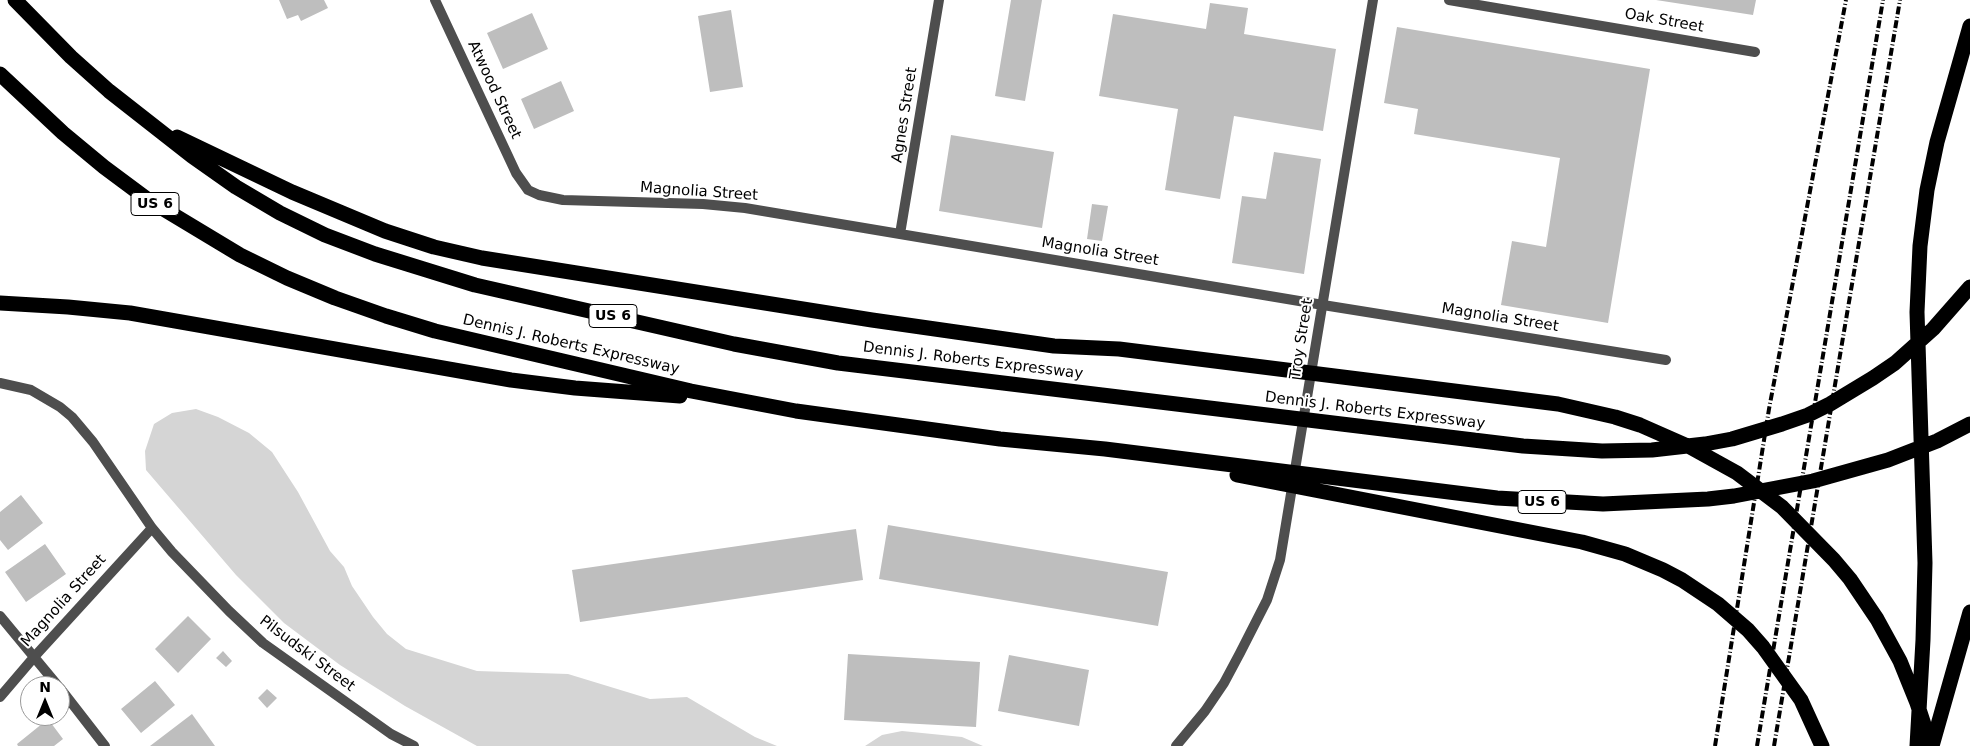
<!DOCTYPE html>
<style>
body{margin:0}
#map{position:relative;width:1970px;height:746px;overflow:hidden;background:#fff;font-family:"DejaVu Sans",sans-serif}
canvas{display:block}
.north{position:absolute;left:20px;top:676px;width:50px;height:50px;box-sizing:border-box;background:#fff;border:1px solid #999;border-radius:50%;rotate:0deg;font-size:14px;font-weight:700;line-height:20px;text-align:center;color:#000}
.north::after{content:'';display:block;margin:auto;width:18px;height:22px;background:#000;clip-path:polygon(50% 0,100% 100%,50% 72%,0 100%)}
</style>
<div id="map">
<canvas width="1970" height="746"></canvas>
<div class="north">N</div>
</div>
<script>
const ctx = document.querySelector('canvas').getContext('2d');
ctx.lineJoin = 'round';
function paint(path, color) { ctx.fillStyle = color; ctx.fill(path, 'evenodd'); }
const toPath = rows => new Path2D(rows.map(r => 'M' + r).join(''));
function trace(path, color, width, dash) { ctx.strokeStyle = color; ctx.lineWidth = width; ctx.lineCap = dash ? 'butt' : 'round'; ctx.setLineDash(dash || []); ctx.stroke(path); }
function drawText(font, color, halo, rows, align = 'center') {
  ctx.font = font + ' "DejaVu Sans",sans-serif'; ctx.lineWidth = 4; ctx.setLineDash([]); ctx.textBaseline = 'middle'; ctx.strokeStyle = halo; ctx.fillStyle = color; for (const [text, x, y, turn = 0] of rows) {
    ctx.save(); ctx.translate(x, y); ctx.rotate((+turn || 0) * Math.PI / 180); ctx.textAlign = isNaN(turn) ? turn : align; if (halo) ctx.strokeText(text, 0, 0); ctx.fillText(text, 0, 0); ctx.restore();
  }
}
paint(toPath([
 [196,409,218,417,249,433,272,452,298,492,330,551,344,567,352,586,373,617,387,634,406,649,477,671,568,674,650,699,687,697,755,737,777,746,477,746,405,706,340,665,284,623,236,575,146,470,145,451,154,424,172,413],
 [902,731,962,737,983,746,865,746,882,735]
]), '#d5d5d5');
paint(toPath([
 [279,0,324,0,328,8,301,21,298,15,287,19],
 [1011,0,1042,0,1025,101,995,96],
 [1656,0,1756,0,1753,15],
 [1210,3,1248,8,1244,34,1336,49,1323,131,1234,116,1220,199,1165,190,1178,109,1099,96,1113,14,1206,29],
 [731,10,743,87,710,92,698,16],
 [532,13,548,49,503,69,487,33],
 [1397,27,1650,69,1608,323,1501,305,1512,241,1546,247,1560,158,1414,134,1418,109,1384,103],
 [561,81,574,111,534,129,521,99],
 [951,135,1054,152,1042,228,939,211],
 [1274,152,1321,159,1304,274,1232,263,1242,196,1266,199],
 [1092,204,1108,206,1102,241,1087,239],
 [21,495,43,523,8,550,0,540,0,512],
 [888,525,1168,572,1158,626,879,579],
 [856,529,863,580,580,622,572,570],
 [45,544,66,574,26,602,5,572],
 [188,616,211,639,178,673,155,649],
 [223,651,232,661,226,667,216,658],
 [848,654,980,662,976,727,844,720],
 [1009,655,1089,670,1079,726,998,711],
 [155,681,175,705,141,733,121,709],
 [267,689,277,698,267,708,258,698],
 [192,714,215,746,150,746],
 [48,719,63,739,54,746,18,746,17,744]
]), '#bebebe');
trace(toPath([
 [435,0,516,173,528,190,539,195,563,200,703,204,745,208,1323,305,1666,360],
 [1449,0,1755,52],
 [900,234,939,0],
 [0,383,31,390,60,407,72,417,93,442,152,528,172,552,229,611,263,643,391,734,414,746],
 [0,616,58,686],
 [60,688,105,746],
 [0,697,35,656,152,528],
 [1176,746,1205,711,1224,683,1240,653,1267,600,1280,560,1373,0]
]), '#4e4e4e', 10);
trace(toPath([
 [15,0,71,57,109,91,192,156,236,187,280,213,325,235,375,254,475,285,734,344,838,363,1523,446,1602,451,1652,450,1705,444,1732,439,1782,424,1808,415,1830,404,1873,378,1895,363,1933,329,1970,287],
 [0,74,63,133,104,167,147,199,240,255,287,278,335,298,386,316,435,331,691,391,796,411,1000,439,1105,449,1497,498,1603,504,1708,499,1734,496,1813,481,1888,460,1937,441,1970,424],
 [177,137,292,192,385,231,434,247,482,258,872,320,1054,346,1119,349,1558,404,1615,417,1640,425,1690,447,1737,473,1782,507,1834,560,1850,579,1877,619,1900,661,1917,703,1931,746],
 [0,303,68,307,130,313,511,380,575,388,680,396],
 [1237,475,1582,542,1625,554,1663,570,1682,580,1718,604,1748,630,1763,647,1801,700,1822,746],
 [1917,746,1923,640,1925,563,1917,312,1920,246,1927,190,1937,142,1970,26],
 [1932,746,1970,612]
]), '#000', 15);
trace(toPath([
 [1715,746,1769,409,1846,0],
 [1757,746,1883,0],
 [1774,746,1900,0]
]), '#000', 4, [8, 2.5, 1, 2.5]);
for (const [x, y, w] of [
 [155,204,48],
 [613,316,48],
 [1542,502,48]
]) { const box = new Path2D(); box.roundRect(x - w / 2, y - 11.5, w, 23, 4); ctx.fillStyle = '#fff'; ctx.fill(box); trace(box, '#000', 1); }
drawText('bold 14px', '#000', null, [
 ["US 6",155,204],
 ["US 6",613,316],
 ["US 6",1542,502]
]);
drawText('15px', '#000', '#fff', [
 ["Oak Street",1664,21,10],
 ["Atwood Street",494,90,65],
 ["Agnes Street",905,115,-81],
 ["Magnolia Street",699,192,4],
 ["Magnolia Street",1100,252,9],
 ["Magnolia Street",1500,318,9],
 ["Troy Street",1302,339,-81],
 ["Dennis J. Roberts Expressway",571,345,13],
 ["Dennis J. Roberts Expressway",973,361,7],
 ["Dennis J. Roberts Expressway",1375,411,7],
 ["Magnolia Street",64,601,-48],
 ["Pilsudski Street",307,654,37]
]);
</script>
